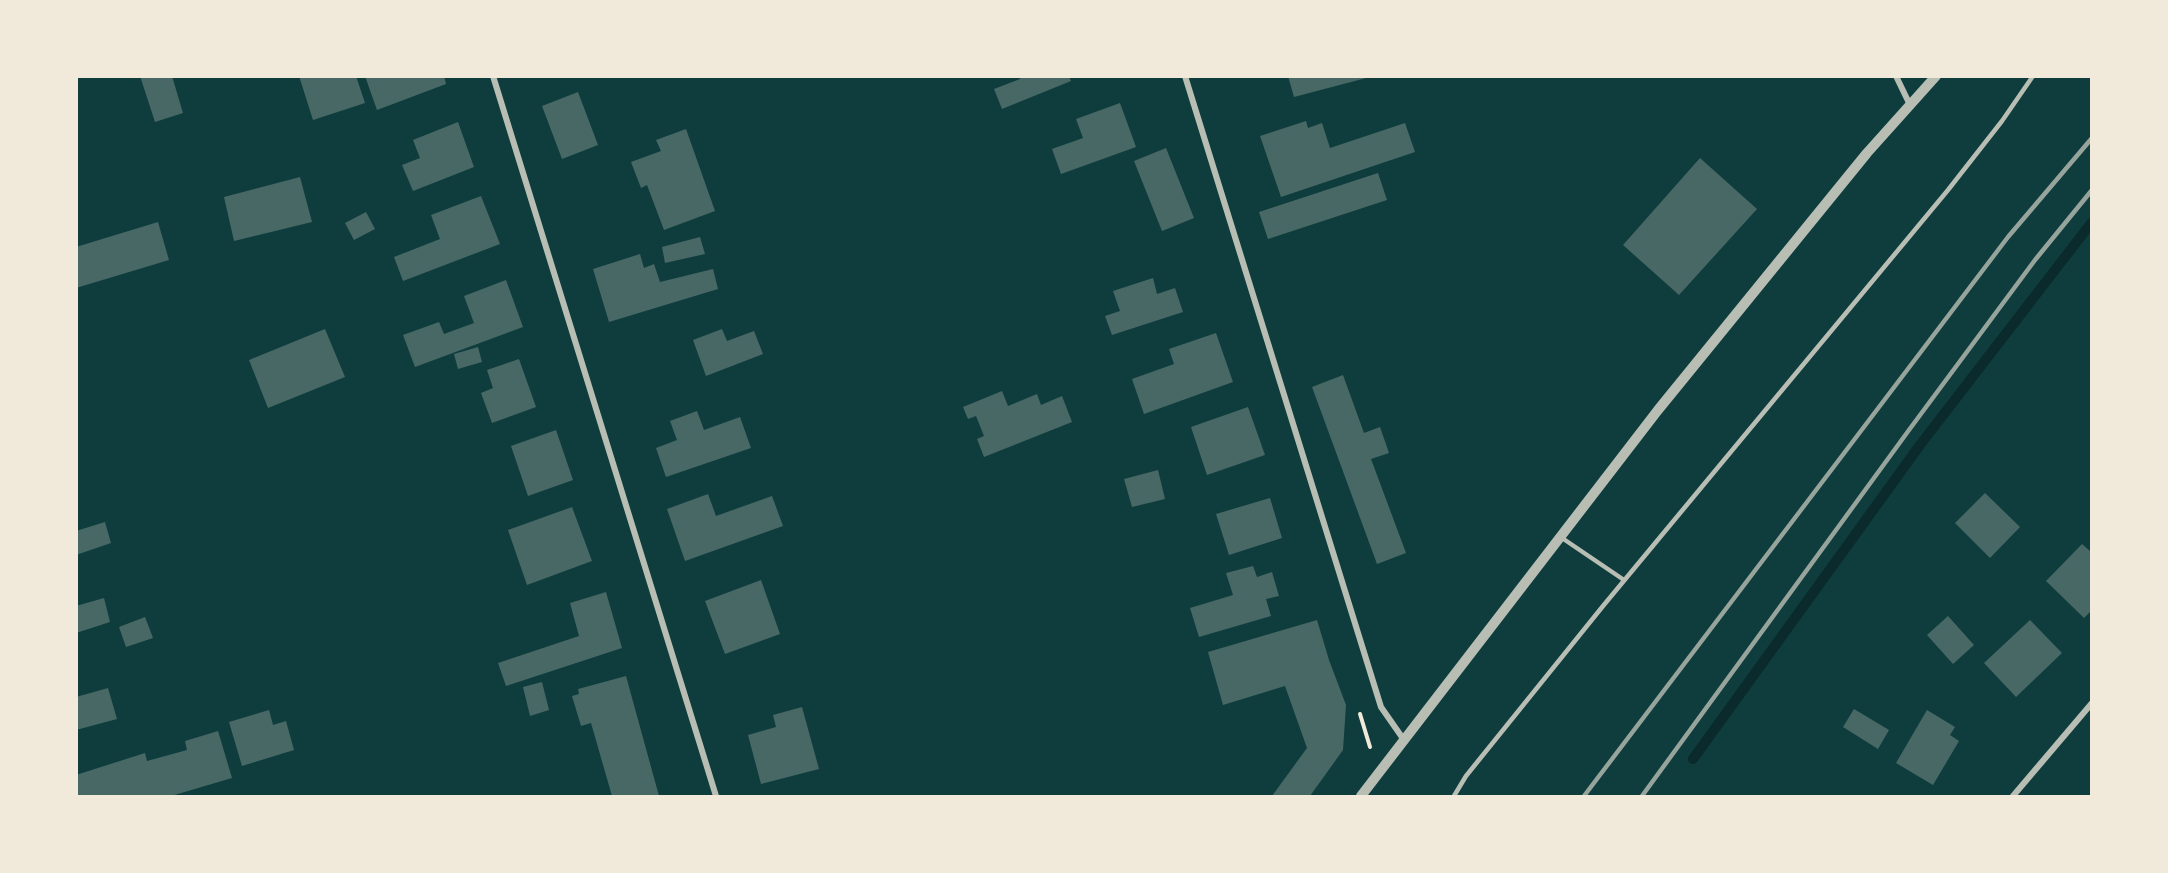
<!DOCTYPE html>
<style>
body{margin:0}
#map{position:relative;width:2168px;height:873px;overflow:hidden;background:#0f3d3e;font-family:"PT Sans",sans-serif}
canvas{display:block}
.frame{position:absolute;inset:0;border:78px solid #f1e9da;pointer-events:none}
</style>
<div id="map">
<canvas width="2168" height="873"></canvas>
<div class="frame"></div>
</div>
<script>
const ctx = document.querySelector('canvas').getContext('2d');
ctx.lineJoin = 'round';
const toPath = rows => new Path2D(rows.map(r => 'M' + r).join(''));
function trace(path, color, width, dash) { ctx.strokeStyle = color; ctx.lineWidth = width; ctx.lineCap = dash ? 'butt' : 'round'; ctx.setLineDash(dash || []); ctx.stroke(path); }
function paint(path, color) { ctx.fillStyle = color; ctx.fill(path, 'evenodd'); }
trace(toPath([
 [1693,759,1920,445,2092,222]
]), '#0a2a2b', 10);
paint(toPath([
 [140,76,172,76,183,113,155,122],
 [299,76,356,76,365,103,313,120],
 [365,76,444,76,446,84,377,110],
 [1020,76,1069,76,1071,81,1002,109,994,89,1020,79],
 [1288,76,1370,76,1370,77,1294,97],
 [578,92,598,145,562,159,542,106],
 [1120,103,1136,147,1061,174,1052,149,1083,138,1076,119],
 [1306,121,1308,128,1322,123,1330,148,1405,123,1415,152,1281,197,1260,136],
 [458,122,474,167,413,191,402,165,420,158,413,140],
 [686,129,715,211,664,230,647,185,641,188,631,162,661,151,656,140],
 [1166,148,1194,218,1162,231,1134,161],
 [1700,158,1757,209,1679,295,1623,245],
 [1378,173,1387,200,1268,239,1259,212],
 [300,177,312,222,234,241,224,197],
 [481,196,500,244,403,281,394,257,440,239,431,215],
 [366,212,375,229,354,240,345,223],
 [158,222,169,260,76,288,76,247],
 [700,237,705,254,665,263,662,247],
 [640,254,644,268,654,264,660,282,713,269,718,289,609,322,593,269],
 [1153,278,1157,294,1175,288,1183,312,1112,335,1105,316,1120,311,1113,291],
 [506,280,523,327,415,367,403,335,439,322,444,334,474,323,464,296],
 [325,329,345,377,268,408,249,360],
 [722,329,727,341,754,331,763,354,706,376,693,340],
 [1216,333,1233,382,1144,414,1132,379,1174,364,1169,349],
 [478,347,482,362,458,369,454,354],
 [519,359,536,407,492,423,481,393,493,388,487,370],
 [1343,375,1364,433,1380,427,1389,453,1371,459,1406,553,1377,564,1312,387],
 [1002,391,1008,406,1037,394,1041,405,1062,396,1072,422,984,457,977,439,984,436,976,416,968,419,963,407],
 [1248,407,1265,455,1207,475,1191,427],
 [697,411,704,430,740,417,751,448,666,477,656,448,677,440,670,421],
 [556,430,573,480,528,496,511,446],
 [1158,470,1165,499,1132,507,1124,479],
 [1985,493,2020,527,1990,558,1955,523],
 [708,494,716,516,772,496,783,526,685,561,667,509],
 [1270,498,1282,538,1229,555,1216,514],
 [572,507,592,561,527,585,508,530],
 [105,522,111,543,76,555,76,531],
 [2082,544,2090,551,2092,550,2092,610,2084,618,2046,581],
 [1253,566,1257,577,1272,572,1279,596,1266,599,1271,616,1199,637,1190,608,1233,595,1226,573],
 [761,580,780,634,725,654,705,601],
 [606,592,622,648,506,686,498,663,579,636,570,603],
 [104,598,110,622,76,633,76,606],
 [1948,616,1974,645,1953,664,1927,635],
 [145,617,153,638,126,647,119,627],
 [1317,620,1329,660,1346,705,1343,750,1310,796,1272,796,1307,748,1285,686,1223,705,1208,652],
 [2030,620,2062,653,2016,697,1984,663],
 [626,676,659,796,612,796,591,723,581,726,572,696,579,694,578,689],
 [542,682,549,710,530,716,523,687],
 [108,688,117,719,76,730,76,697],
 [802,707,819,769,761,784,748,735,776,727,773,715],
 [1854,709,1889,730,1878,749,1843,727],
 [269,710,273,725,286,721,294,750,242,766,229,722],
 [1927,710,1955,727,1950,735,1959,741,1933,785,1896,763],
 [218,731,232,778,171,796,76,796,76,775,145,753,147,761,187,750,185,741]
]), '#486865');
trace(toPath([
 [1360,714,1370,747]
]), '#f1e9da', 4);
trace(toPath([
 [1562,538,1624,580],
 [1454,796,1466,776,1603,606,1948,190,2002,121,2033,76]
]), '#b8beb3', 4.5);
trace(toPath([
 [493,76,716,796],
 [1185,76,1381,707,1404,740],
 [1896,76,1910,105],
 [2013,796,2092,703]
]), '#b8beb3', 6);
trace(toPath([
 [1361,796,1658,410,1867,153,1936,76]
]), '#b8beb3', 10);
trace(toPath([
 [1584,796,2008,237,2092,138],
 [1642,796,1909,430,2035,260,2092,190]
]), '#97a49c', 4.5);
</script>
